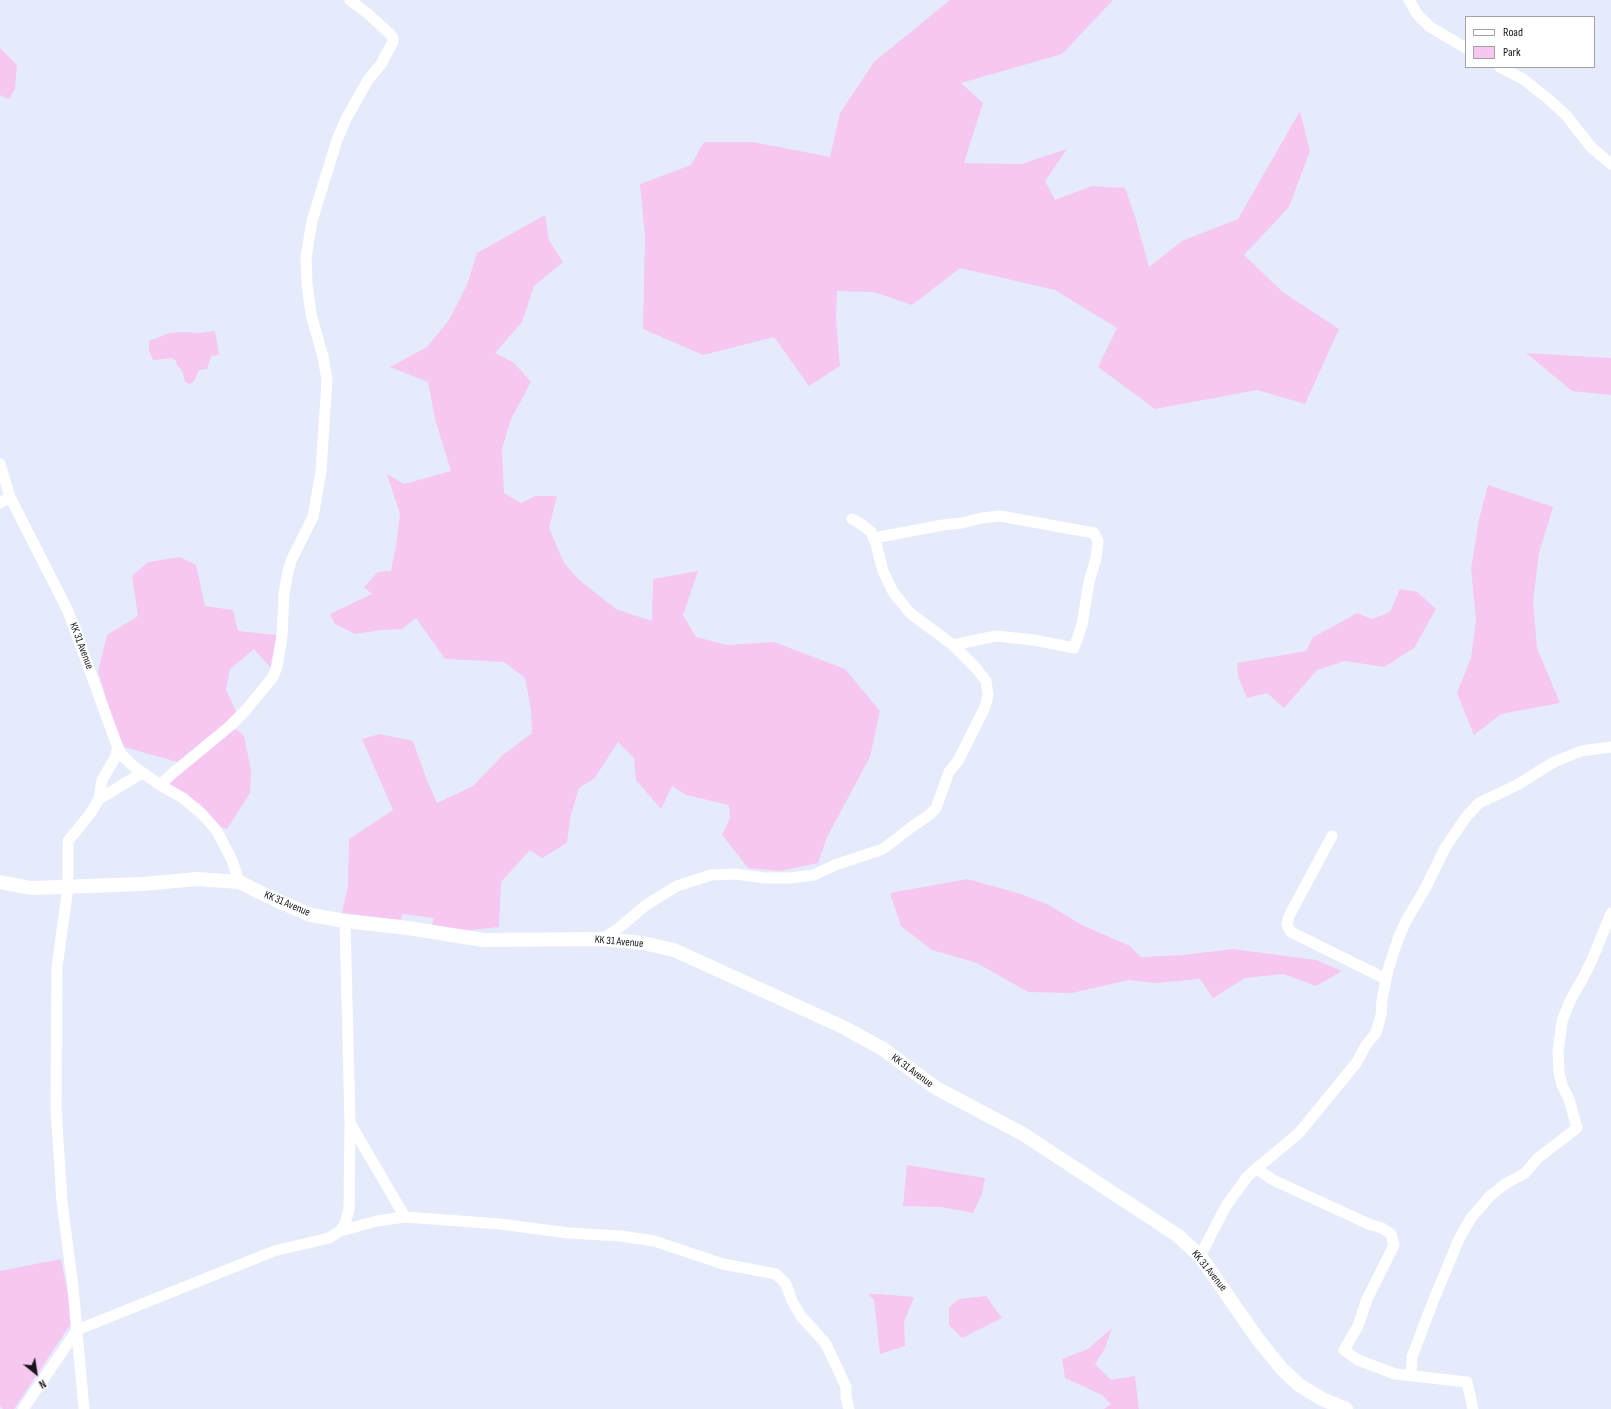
<!DOCTYPE html>
<style>
body{margin:0}
#map{position:relative;width:1611px;height:1409px;overflow:hidden;background:#e6ebfb;font-family:"Sofia Sans Condensed",sans-serif}
canvas{display:block}
.legend{position:absolute;left:1465px;top:16px;width:130px;height:52px;box-sizing:border-box;background:#fff;border:1px solid #a1a2a4;margin:0;padding:5px 7px;list-style:none;font-size:12px;color:#15161c}
.legend li{display:flex;align-items:center;gap:8px;height:20px}
.legend b{width:20px;border:1px solid #a1a2a4}
.north{position:absolute;left:16px;top:1353px;width:40px;height:40px;-webkit-text-stroke:3px #fff;paint-order:stroke;rotate:150deg;font-size:11px;font-weight:700;line-height:16px;text-align:center;color:#15161c}
.north::after{content:'';display:block;margin:auto;width:14px;height:18px;background:#15161c;clip-path:polygon(50% 0,100% 100%,50% 72%,0 100%)}
</style>
<div id="map">
<canvas width="1611" height="1409"></canvas>
<ul class="legend">
<li><b style="height:5px;background:#fff"></b>Road</li>
<li><b style="height:11px;background:#f6c7f0"></b>Park</li>
</ul>
<div class="north">N</div>
</div>
<script>
const ctx = document.querySelector('canvas').getContext('2d');
ctx.lineJoin = 'round';
function paint(path, color) { ctx.fillStyle = color; ctx.fill(path, 'evenodd'); }
const toPath = rows => new Path2D(rows.map(r => 'M' + r).join(''));
function trace(path, color, width, dash) { ctx.strokeStyle = color; ctx.lineWidth = width; ctx.lineCap = dash ? 'butt' : 'round'; ctx.setLineDash(dash || []); ctx.stroke(path); }
function drawText(font, color, halo, rows, align = 'center') {
  ctx.font = font + ' "Sofia Sans Condensed",sans-serif'; ctx.lineWidth = 4; ctx.setLineDash([]); ctx.textBaseline = 'middle'; ctx.strokeStyle = halo; ctx.fillStyle = color; for (const [text, x, y, turn = 0] of rows) {
    ctx.save(); ctx.translate(x, y); ctx.rotate((+turn || 0) * Math.PI / 180); ctx.textAlign = isNaN(turn) ? turn : align; if (halo) ctx.strokeText(text, 0, 0); ctx.fillText(text, 0, 0); ctx.restore();
  }
}
paint(toPath([
 [950,0,1113,0,1062,54,961,83,983,103,964,163,1021,164,1067,149,1045,181,1055,200,1092,186,1125,188,1135,216,1149,267,1182,241,1238,219,1300,111,1310,151,1289,207,1244,255,1284,293,1339,329,1305,404,1257,390,1155,409,1098,367,1117,328,1055,290,960,268,912,305,874,292,837,291,836,319,840,366,809,386,774,337,703,355,643,329,645,235,640,184,691,165,704,142,753,142,830,157,840,113,874,62],
 [0,48,17,65,15,89,9,99,0,95],
 [545,215,549,240,563,262,534,286,522,322,495,353,513,362,531,382,511,419,502,449,504,493,521,503,535,496,557,496,549,528,564,563,579,580,616,609,652,621,653,579,698,571,683,615,696,637,727,645,774,642,845,669,880,711,870,757,827,837,818,863,780,871,748,868,722,835,730,818,729,805,686,795,672,786,661,809,636,780,634,758,618,742,594,779,579,788,570,818,567,843,542,858,530,850,501,882,499,927,463,931,430,932,434,918,402,914,401,920,342,913,348,886,349,839,393,810,362,739,380,734,413,741,426,778,437,803,473,786,503,755,532,733,531,710,525,678,504,662,445,659,416,618,402,629,382,630,355,634,335,624,330,614,372,594,364,587,378,572,391,571,396,546,400,514,387,474,404,484,451,471,435,419,428,382,390,367,427,347,449,320,467,285,477,253],
 [215,331,219,355,211,356,207,369,199,370,194,381,190,384,185,382,182,370,177,365,176,361,172,358,153,360,149,350,149,341,170,333,184,332,200,333],
 [1526,353,1611,358,1611,395,1572,391],
 [1488,485,1553,507,1539,553,1533,601,1537,648,1560,703,1501,714,1474,735,1457,693,1471,658,1476,619,1471,569,1479,519],
 [180,557,196,565,205,606,233,610,238,631,277,635,270,667,254,649,230,669,226,689,238,716,178,762,124,747,111,716,98,671,107,635,138,616,132,576,148,562],
 [1400,589,1417,592,1436,609,1414,648,1384,667,1345,661,1317,670,1284,708,1267,693,1247,698,1238,676,1237,663,1306,651,1313,637,1336,625,1357,613,1372,619,1390,612],
 [233,727,244,736,251,770,250,793,227,829,220,827,199,803,193,803,166,782],
 [967,879,1021,894,1049,905,1082,925,1130,946,1141,957,1183,955,1233,949,1316,960,1342,971,1316,986,1283,974,1245,978,1213,998,1200,979,1155,983,1129,980,1072,993,1028,992,977,963,932,950,901,926,890,893],
 [907,1165,985,1178,982,1194,973,1213,941,1207,903,1206],
 [61,1259,69,1300,70,1325,14,1409,3,1409,0,1406,0,1271],
 [868,1294,879,1294,914,1297,904,1322,905,1346,880,1354,874,1300],
 [986,1296,1002,1318,962,1338,949,1325,949,1307,959,1299],
 [1112,1328,1104,1350,1095,1364,1111,1380,1135,1376,1139,1409,1104,1409,1111,1404,1102,1395,1065,1378,1062,1359,1088,1349]
]), '#f6c7f0');
trace(toPath([
 [1409,0,1417,14,1430,27,1466,48],
 [1500,67,1523,79,1546,97,1566,115,1591,147,1611,164],
 [0,464,10,497,68,611,118,748,122,755,132,765,160,785,183,798,203,815,217,831,232,860,239,882],
 [0,503,10,497],
 [874,538,943,525,962,523,981,518,1000,516,1094,533,1098,541,1096,558,1089,582,1082,625,1074,648,1034,640,996,636,953,645],
 [160,785,173,773,230,726,245,711,273,677,277,667,282,636,284,594,287,576,291,561,313,517,321,471,327,380,323,357,311,314,307,284,306,257,312,221,337,140,346,119,368,80,381,64,393,42,393,38,390,34,367,13,350,0],
 [99,799,102,780,115,758,118,748],
 [1332,836,1289,916,1287,925,1291,932,1386,979],
 [603,939,620,927,646,905,677,886,711,875,736,874,764,878,790,878,814,875,835,865,883,849,913,826,929,815,936,808,949,772,958,761,985,707,988,695,986,681,976,668,953,645,910,613,893,592,883,571,876,544,871,532,864,526,852,519],
 [350,1123,405,1217],
 [1260,1171,1273,1180,1371,1225,1382,1228,1391,1234,1394,1245,1367,1299,1358,1326,1344,1350,1358,1360,1395,1374,1467,1382,1473,1409],
 [340,1231,377,1221,405,1217,500,1224,569,1233,621,1236,654,1241,723,1264,776,1274,786,1284,792,1301,801,1316,826,1344,846,1387,846,1397,849,1409],
 [1200,1256,1226,1206,1247,1177,1257,1168,1299,1133,1357,1062,1366,1045,1376,1033,1381,1015,1382,1000,1388,970,1398,939,1406,921,1426,887,1445,848,1466,817,1479,803,1517,785,1554,762,1581,751,1611,747],
 [1411,1376,1412,1357,1432,1304,1459,1239,1471,1218,1490,1196,1505,1184,1525,1173,1538,1158,1577,1128,1569,1099,1562,1085,1559,1072,1558,1052,1562,1021,1571,999,1583,978,1592,960,1611,913],
 [23,1409,77,1330,274,1251,329,1238,340,1231,345,1224,349,1209,350,1123,345,921],
 [84,1409,73,1287,62,1202,56,1108,57,967,68,887,68,841,90,814,99,799,142,773]
]), '#fff', 11);
trace(toPath([
 [0,882,31,888,142,884,197,879,239,882,280,902,311,915,345,921,408,928,483,940,603,939,643,943,674,950,843,1027,883,1049,936,1088,1023,1134,1177,1235,1200,1256,1257,1338,1281,1368,1299,1385,1322,1399,1346,1409]
]), '#fff', 14);
drawText('11px', '#15161c', '#fff', [
 ["KK 31 Avenue",81,646,69],
 ["KK 31 Avenue",287,904,23],
 ["KK 31 Avenue",619,942,5],
 ["KK 31 Avenue",912,1071,36],
 ["KK 31 Avenue",1209,1271,51]
]);
</script>
